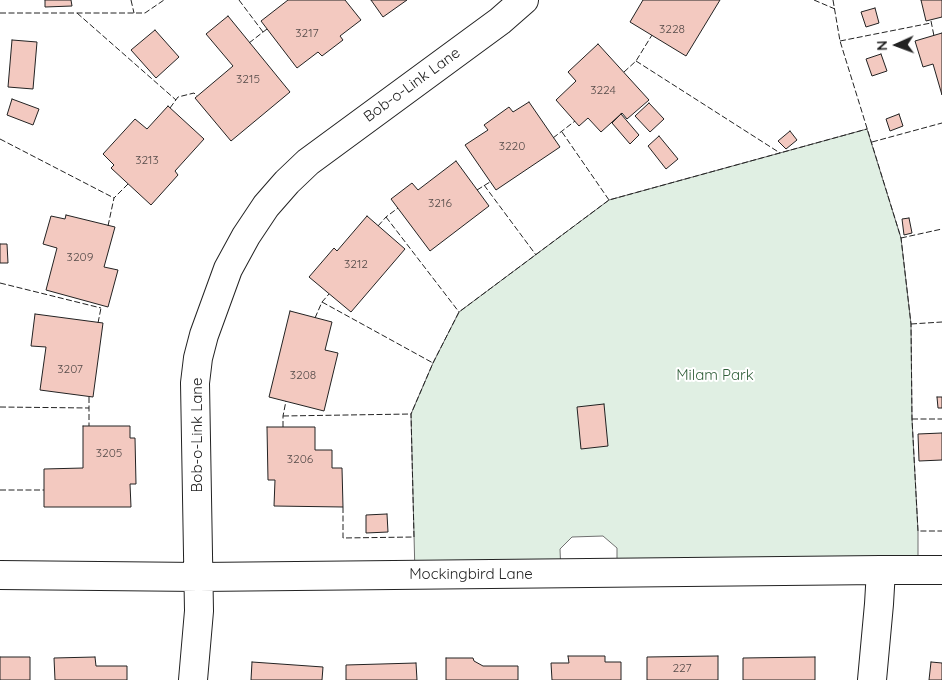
<!DOCTYPE html>
<style>
body{margin:0}
#map{position:relative;width:942px;height:680px;overflow:hidden;background:#fff;font-family:Quicksand,sans-serif}
canvas{display:block}
.north{position:absolute;left:872px;top:20px;width:50px;height:50px;-webkit-text-stroke:4px #fff;paint-order:stroke;rotate:268deg;font-size:14px;font-weight:700;line-height:20px;text-align:center;color:#222}
.north::after{content:'';display:block;margin:auto;width:18px;height:22px;background:#222;clip-path:polygon(50% 0,100% 100%,50% 72%,0 100%)}
</style>
<div id="map">
<canvas width="942" height="680"></canvas>
<div class="north">N</div>
</div>
<script>
const ctx = document.querySelector('canvas').getContext('2d');
ctx.lineJoin = 'round';
function paint(path, color) { ctx.fillStyle = color; ctx.fill(path, 'evenodd'); }
const toPath = rows => new Path2D(rows.map(r => 'M' + r).join(''));
function trace(path, color, width, dash) { ctx.strokeStyle = color; ctx.lineWidth = width; ctx.lineCap = dash ? 'butt' : 'round'; ctx.setLineDash(dash || []); ctx.stroke(path); }
function drawText(font, color, halo, rows, align = 'center') {
  ctx.font = font + ' Quicksand,sans-serif'; ctx.lineWidth = 4; ctx.setLineDash([]); ctx.textBaseline = 'middle'; ctx.strokeStyle = halo; ctx.fillStyle = color; for (const [text, x, y, turn = 0] of rows) {
    ctx.save(); ctx.translate(x, y); ctx.rotate((+turn || 0) * Math.PI / 180); ctx.textAlign = isNaN(turn) ? turn : align; if (halo) ctx.strokeText(text, 0, 0); ctx.fillText(text, 0, 0); ctx.restore();
  }
}
const green = toPath([
 [867,129,901,238,911,324,912,419,918,531,918,570,617,573,617,548,603,536,572,537,560,549,561,574,415,575,411,414,433,363,459,312,609,200,867,129]
]);
paint(green, '#e0efe3');
trace(green, '#6f6f6f', 1);
const building = toPath([
 [45,0,71,0,72,6,45,7,45,0],
 [288,0,345,0,361,20,340,36,343,40,322,56,318,52,297,68,261,21,288,0],
 [371,0,407,0,383,17,371,0],
 [643,0,720,0,686,56,630,22,643,0],
 [921,0,942,0,942,17,926,21,921,0],
 [875,8,879,23,866,27,861,12,875,8],
 [228,16,290,92,231,141,195,98,233,66,206,34,228,16],
 [155,30,179,57,156,78,131,50,155,30],
 [942,33,942,95,933,64,923,67,915,41,942,33],
 [12,40,37,42,33,89,8,87,12,40],
 [598,44,649,100,627,119,622,113,601,132,588,118,579,126,556,100,576,81,568,72,598,44],
 [881,54,887,71,872,76,866,59,881,54],
 [12,99,39,109,33,125,7,115,12,99],
 [529,102,560,147,496,190,465,145,488,130,484,125,509,107,513,112,529,102],
 [649,103,664,119,650,132,635,116,649,103],
 [168,106,204,139,175,171,178,175,151,205,111,168,114,165,103,154,135,119,147,129,168,106],
 [621,114,639,135,630,144,612,123,621,114],
 [899,114,903,126,890,131,886,119,899,114],
 [790,131,797,140,786,149,778,141,790,131],
 [659,136,678,159,666,169,648,146,659,136],
 [456,161,489,206,430,251,391,199,412,183,418,190,456,161],
 [66,215,115,227,104,267,118,270,108,307,46,290,57,248,43,244,51,216,65,219,66,215],
 [367,216,405,249,351,312,309,277,334,248,337,251,367,216],
 [909,218,912,233,904,235,902,219,909,218],
 [0,244,7,244,8,263,0,263,0,244],
 [290,311,332,322,325,350,338,353,324,411,269,397,290,311],
 [35,314,103,323,93,397,40,390,46,347,31,346,35,314],
 [937,397,942,397,942,408,938,408,937,397],
 [604,404,608,446,581,449,577,407,604,404],
 [83,426,130,426,130,438,135,438,136,484,130,484,131,507,44,507,44,469,83,468,83,426],
 [267,427,315,427,315,450,332,450,332,468,342,468,343,507,274,506,275,480,268,480,267,427],
 [942,433,942,460,919,461,918,434,942,433],
 [387,514,388,532,366,533,366,515,387,514],
 [568,656,605,656,605,662,621,662,621,680,552,680,551,663,569,663,568,656],
 [718,656,718,680,647,680,647,657,718,656],
 [0,657,30,657,30,680,0,680,0,657],
 [95,657,96,666,127,666,127,680,55,680,54,658,95,657],
 [815,657,815,680,743,680,743,658,815,657],
 [446,658,473,658,474,661,483,666,518,666,518,680,446,680,446,658],
 [252,662,323,667,322,680,251,680,252,662],
 [931,662,942,663,942,680,929,680,931,662],
 [416,663,417,680,346,680,346,665,416,663]
]);
paint(building, '#f3c9c0');
trace(building, '#222', 1);
const minor = toPath([
 [0,575,199,577,881,570,942,570],
 [193,680,199,611,195,383,198,358,204,335,228,269,246,236,266,206,287,182,308,162,470,43,500,21,524,0],
 [872,680,879,604,881,570]
]);
trace(minor, '#222', 30);
trace(minor, '#fff', 28);
trace(toPath([
 [131,0,134,13],
 [239,0,263,32],
 [814,0,835,9],
 [833,0,840,41,901,238,911,324,912,419,918,531,942,531],
 [0,13,145,13,164,0],
 [77,13,176,100],
 [931,21,934,36],
 [840,41,931,23],
 [249,43,267,29],
 [636,61,780,153],
 [624,72,636,61,652,35],
 [170,108,178,97,194,93,197,96],
 [562,132,609,200],
 [553,138,575,121],
 [0,139,114,198],
 [872,142,942,123],
 [484,185,536,255],
 [477,190,490,182],
 [386,217,459,312],
 [108,226,114,198,128,184],
 [378,226,386,217,398,208],
 [901,238,942,229],
 [0,283,101,308],
 [322,302,433,363],
 [315,318,322,302,329,294],
 [98,323,101,308],
 [911,324,942,322],
 [89,397,89,426],
 [0,407,89,408],
 [283,416,411,414],
 [912,419,942,419],
 [283,427,283,416,286,401],
 [0,490,44,490],
 [343,507,343,538,414,537,411,414,433,363,459,312,609,200,867,129]
]), '#222', 1, [6, 2.5]);
drawText('12px', '#564c4a', null, [
 ["3228",672,29],
 ["3217",307,33],
 ["3215",248,79],
 ["3224",603,90],
 ["3220",512,146],
 ["3213",147,160],
 ["3216",440,203],
 ["3209",80,257],
 ["3212",356,264],
 ["3207",70,369],
 ["3208",303,375],
 ["3205",109,453],
 ["3206",300,459],
 ["227",682,668]
]);
drawText('15px', '#222', '#fff', [
 ["Bob-o-Link Lane",412,85,-36],
 ["Bob-o-Link Lane",197,435,-90],
 ["Mockingbird Lane",471,574]
]);
drawText('15px', '#2f5e38', '#fff', [
 ["Milam Park",715,375]
]);
</script>
